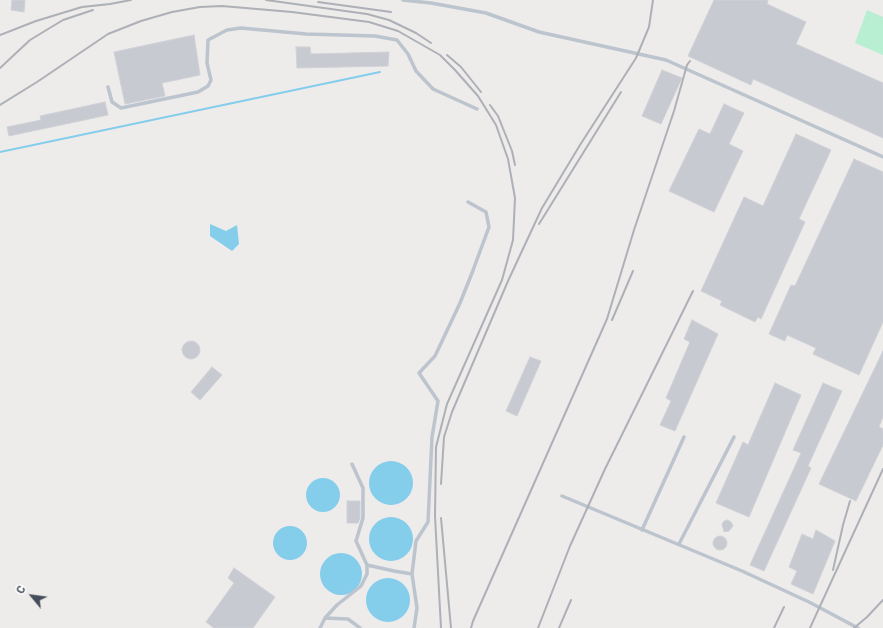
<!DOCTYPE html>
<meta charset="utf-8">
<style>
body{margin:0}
#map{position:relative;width:883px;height:628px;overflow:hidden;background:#eeebeb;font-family:Roboto,sans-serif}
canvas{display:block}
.north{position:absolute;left:12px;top:576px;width:40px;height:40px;-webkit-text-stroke:3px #fff;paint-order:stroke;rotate:299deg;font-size:11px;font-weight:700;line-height:16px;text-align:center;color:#444d59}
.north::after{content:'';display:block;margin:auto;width:14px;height:18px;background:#444d59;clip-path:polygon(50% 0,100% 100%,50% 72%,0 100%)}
</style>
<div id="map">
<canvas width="883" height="628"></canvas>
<div class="north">С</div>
</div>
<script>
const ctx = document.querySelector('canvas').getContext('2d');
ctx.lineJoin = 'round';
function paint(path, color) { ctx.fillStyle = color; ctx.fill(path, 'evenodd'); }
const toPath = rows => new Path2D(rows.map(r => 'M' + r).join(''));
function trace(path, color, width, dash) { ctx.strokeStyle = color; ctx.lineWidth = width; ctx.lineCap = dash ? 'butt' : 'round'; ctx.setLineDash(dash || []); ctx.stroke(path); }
paint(toPath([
 [867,10,883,17,883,55,855,43]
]), '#b8eed1');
paint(toPath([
 [210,224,226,231,237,225,239,244,232,251,210,236],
 '369 483a22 22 0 1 1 44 0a22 22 0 1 1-44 0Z',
 '306 495a17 17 0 1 1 34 0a17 17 0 1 1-34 0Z',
 '369 539a22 22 0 1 1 44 0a22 22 0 1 1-44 0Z',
 '273 543a17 17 0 1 1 34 0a17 17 0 1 1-34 0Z',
 '320 574a21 21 0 1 1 42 0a21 21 0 1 1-42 0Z',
 '366 600a22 22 0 1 1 44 0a22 22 0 1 1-44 0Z'
]), '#84cdeb');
trace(toPath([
 [0,152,380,72]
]), '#84cdeb', 2);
const building = toPath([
 [12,0,25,0,24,12,11,10,12,0],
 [714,0,768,0,767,4,806,22,796,44,883,83,883,138,753,79,751,85,688,56,714,0],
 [194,35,200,75,162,83,165,96,125,104,114,52,194,35],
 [296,47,310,47,311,54,389,52,388,66,297,68,296,47],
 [662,70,682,78,661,124,642,116,662,70],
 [105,102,108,115,9,136,7,127,41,120,40,116,105,102],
 [724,104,744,113,729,144,743,151,714,212,669,191,699,129,710,134,724,104],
 [796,134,831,150,799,219,805,222,761,319,758,317,755,322,720,305,722,301,701,291,744,197,763,206,796,134],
 [854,159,883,172,883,322,859,375,813,354,816,348,787,335,785,341,769,334,791,285,795,286,854,159],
 [692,320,718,334,675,431,660,425,671,401,666,398,690,342,684,339,692,320],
 '182 350a9 9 0 1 1 18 0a9 9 0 1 1-18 0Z',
 [883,351,883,417,879,427,883,429,883,445,856,501,819,484,883,351],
 [530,357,541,361,517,416,506,411,530,357],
 [212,367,222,375,200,400,191,392,212,367],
 [775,383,801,395,749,517,716,503,743,442,748,445,775,383],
 [823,383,842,391,808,466,811,468,764,571,750,565,801,453,793,450,823,383],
 [347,501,360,501,360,518,358,523,347,523,347,501],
 [728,520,731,522,733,526,729,531,724,532,722,524,724,521,728,520],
 [816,530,835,541,813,594,791,584,797,571,789,567,802,534,813,539,816,530],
 '713 543a7 7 0 1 1 14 0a7 7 0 1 1-14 0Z',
 [234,568,275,597,253,628,214,628,206,622,234,583,228,578,234,568]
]);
paint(building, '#c8cad1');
trace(building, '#cfd1d7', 1);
trace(toPath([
 [403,0,431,3,486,13,539,32,666,60,883,157],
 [108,87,112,102,121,108,198,92,208,86,211,80,207,63,208,40,227,30,241,28,306,34,375,36,397,40,408,54,416,71,433,89,477,109],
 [352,464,363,488,363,518,356,541,367,565,394,571,412,574],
 [562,496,742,571,809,602,858,628],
 [642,530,684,437],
 [679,544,734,437],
 [325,618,348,619,360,628],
 [320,628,325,618,337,605,361,586,367,574,367,565],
 [414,628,417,608,412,574,416,541,428,522,432,437,438,401,419,373,435,356,460,303,472,273,489,227,486,212,468,202]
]), '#bcc4ce', 3.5);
trace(toPath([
 [266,0,367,14,389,20,416,33,431,43],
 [318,2,391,12],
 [0,35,36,21,82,7,110,4,131,0],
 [447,55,461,67,481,92],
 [0,68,30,40,63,20,93,10],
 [0,105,37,82,108,34,141,21,172,12,200,7,222,6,292,12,369,22,398,31,440,55,455,70,478,96,496,125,508,159,515,198,513,240,502,280,447,404,436,447,435,516,441,628],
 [490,105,498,116,512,151,515,165],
 [539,224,621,92],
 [612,320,633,271],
 [441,484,444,437,452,412,508,281,542,208,580,145,636,58,649,27,653,0],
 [441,518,451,628],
 [833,570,843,525,850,501],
 [471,628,473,621,607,319,634,230,674,111,687,65,690,61],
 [538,628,570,546,605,469,693,291],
 [559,628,571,600],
 [774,628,784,607],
 [810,628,883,469],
 [854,628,867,617,883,600]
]), '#adb0b6', 2);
</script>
